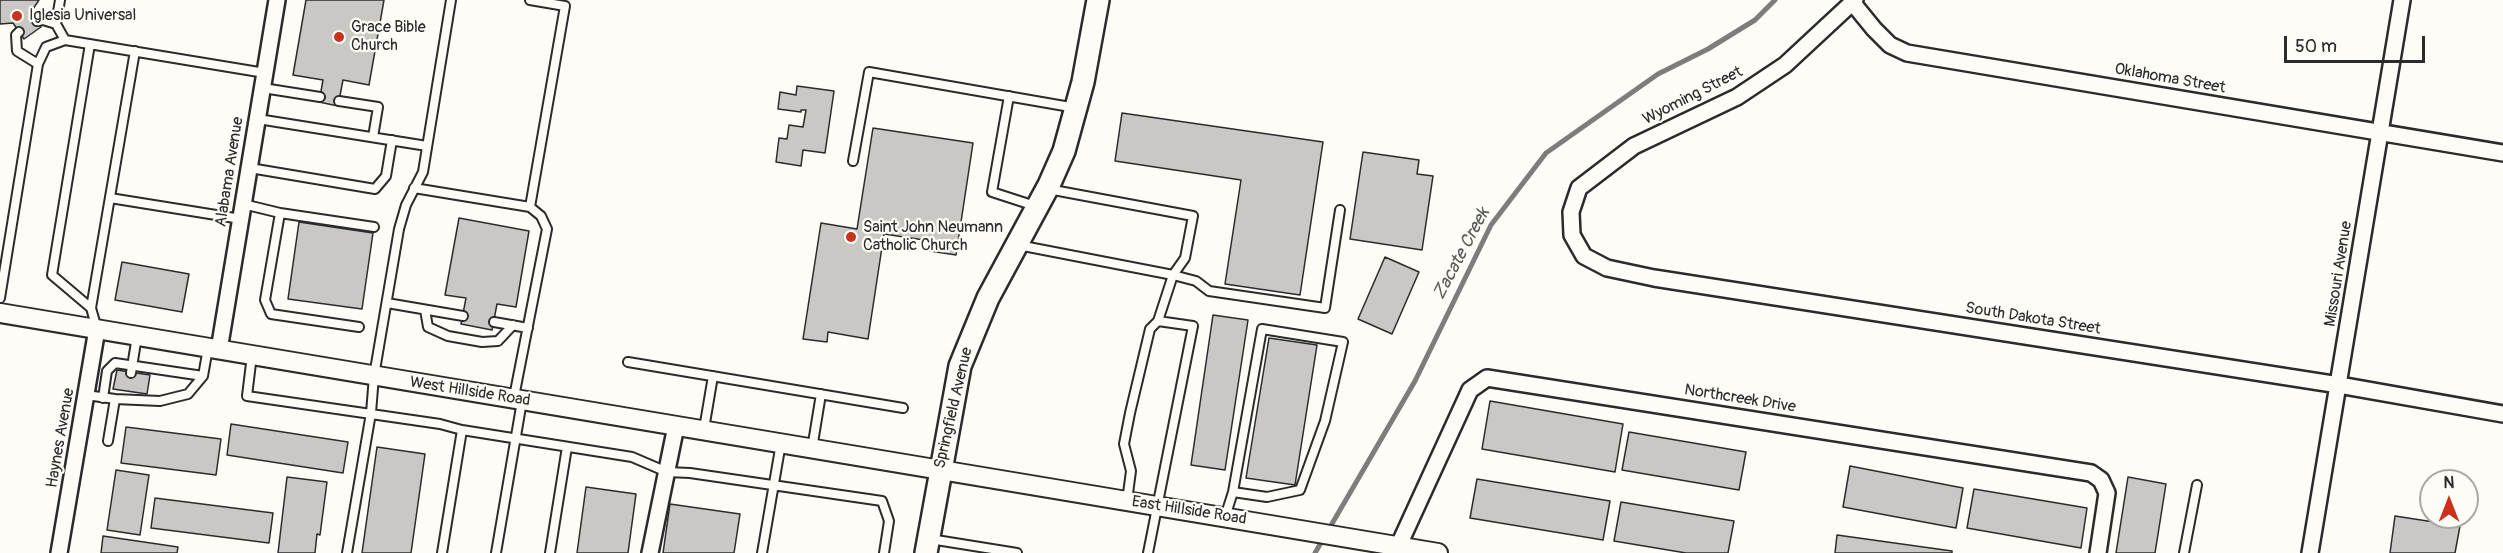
<!DOCTYPE html>
<style>
body{margin:0}
#map{position:relative;width:2503px;height:553px;overflow:hidden;background:#fdfcf7;font-family:Pangolin,sans-serif}
canvas{display:block}
.north{position:absolute;left:2419px;top:469px;width:60px;height:60px;box-sizing:border-box;background:#fdfcf7;border:2px solid #a9a8a5;border-radius:50%;rotate:0deg;font-size:16px;font-weight:700;line-height:24px;text-align:center;color:#2b2b2b}
.north::after{content:'';display:block;margin:auto;width:21px;height:27px;background:#c8321e;clip-path:polygon(50% 0,100% 100%,50% 72%,0 100%)}
.scale{position:absolute;left:2284px;top:36px;width:141px;height:27px;box-sizing:border-box;border:3px solid #2b2b2b;border-top:0;padding-left:8px;font-size:18px;line-height:21px;white-space:nowrap;color:#2b2b2b;-webkit-text-stroke:4px #fdfcf7;paint-order:stroke}
</style>
<div id="map">
<canvas width="2503" height="553"></canvas>
<div class="north">N</div>
<div class="scale">50 m</div>
</div>
<script>
const ctx = document.querySelector('canvas').getContext('2d');
ctx.lineJoin = 'round';
const toPath = rows => new Path2D(rows.map(r => 'M' + r).join(''));
function trace(path, color, width, dash) { ctx.strokeStyle = color; ctx.lineWidth = width; ctx.lineCap = dash ? 'butt' : 'round'; ctx.setLineDash(dash || []); ctx.stroke(path); }
function paint(path, color) { ctx.fillStyle = color; ctx.fill(path, 'evenodd'); }
function drawText(font, color, halo, rows, align = 'center') {
  ctx.font = font + ' Pangolin,sans-serif'; ctx.lineWidth = 4.5; ctx.setLineDash([]); ctx.textBaseline = 'middle'; ctx.strokeStyle = halo; ctx.fillStyle = color; for (const [text, x, y, turn = 0] of rows) {
    ctx.save(); ctx.translate(x, y); ctx.rotate((+turn || 0) * Math.PI / 180); ctx.textAlign = isNaN(turn) ? turn : align; if (halo) ctx.strokeText(text, 0, 0); ctx.fillText(text, 0, 0); ctx.restore();
  }
}
trace(toPath([
 [1315,553,1415,381,1491,225,1546,153,1658,74,1708,49,1755,20,1775,0]
]), '#7e7d7b', 5);
const building = toPath([
 [0,0,39,0,31,12,41,27,24,39,13,23,0,24,0,0],
 [306,0,384,0,369,85,343,80,338,106,319,102,323,80,293,75,306,0],
 [797,86,834,91,825,153,803,150,801,166,776,162,779,138,787,139,789,125,803,127,806,110,801,110,801,112,778,109,780,92,796,95,797,86],
 [1122,113,1323,142,1300,295,1225,284,1241,180,1115,161,1122,113],
 [873,128,973,143,956,255,930,251,931,241,884,234,868,339,828,332,827,342,803,339,821,223,857,229,873,128],
 [1363,152,1419,160,1417,174,1433,176,1422,250,1350,239,1363,152],
 [459,218,529,231,516,307,497,304,492,330,461,324,466,298,445,295,459,218],
 [299,222,373,233,362,309,288,299,299,222],
 [1385,257,1419,272,1392,334,1358,319,1385,257],
 [122,262,189,274,182,312,115,300,122,262],
 [1213,315,1248,320,1225,470,1191,465,1213,315],
 [1269,338,1317,345,1295,485,1246,478,1269,338],
 [117,370,150,375,147,394,113,389,117,370],
 [1490,401,1623,424,1615,472,1482,449,1490,401],
 [231,424,348,442,343,473,227,455,231,424],
 [126,427,221,439,216,475,121,463,126,427],
 [1629,432,1746,452,1739,490,1622,470,1629,432],
 [377,447,425,454,411,553,362,553,377,447],
 [1850,466,1963,488,1956,528,1843,507,1850,466],
 [116,470,149,475,140,535,107,530,116,470],
 [287,477,327,482,320,535,317,534,315,553,278,553,287,477],
 [2128,477,2166,484,2155,553,2116,553,2128,477],
 [1477,479,1610,501,1603,540,1470,518,1477,479],
 [586,487,636,494,628,553,577,553,586,487],
 [1974,489,2087,508,2081,548,1967,528,1974,489],
 [155,498,273,513,269,543,151,528,155,498],
 [1621,502,1734,521,1728,553,1686,553,1614,541,1621,502],
 [670,504,740,514,734,553,663,553,670,504],
 [2395,516,2460,526,2455,553,2390,553,2395,516],
 [1837,535,1952,551,1952,553,1835,553,1837,535],
 [103,536,178,547,177,553,101,553,103,536]
]);
paint(building, '#c9c8c4');
trace(building, '#2b2b2b', 1.5);
const service = toPath([
 [37,21,43,20,56,24,65,40],
 [56,24,60,0],
 [19,32,16,35,17,51,38,64],
 [90,44,52,275,91,308,135,51],
 [263,88,320,97],
 [1009,96,992,192,1035,206],
 [339,101,378,107,373,137],
 [258,119,427,146],
 [853,161,869,72,1076,108],
 [250,168,375,189,386,176,392,140],
 [414,188,530,207],
 [1048,189,1193,216,1185,258,1173,275,1158,321,1150,329,1130,413,1124,444,1131,471,1127,501],
 [110,198,241,219],
 [243,204,280,213,374,227],
 [280,213,265,300,271,314,359,327],
 [1018,245,1173,275,1196,281,1209,291,1325,308,1340,210],
 [0,298,38,64,46,47,65,40,265,73],
 [387,303,463,316],
 [91,308,97,329],
 [425,310,428,327,448,336,482,342,498,341,513,325],
 [494,322,528,328],
 [252,355,247,396,440,424,462,430,632,457,667,472,690,473,882,501,889,521,884,553],
 [628,362,903,408],
 [131,373,137,336],
 [86,395,115,399,160,401,188,394,203,376,208,348],
 [514,397,547,229,541,216,530,207,565,6,530,0],
 [103,398,107,371,115,363,203,376],
 [704,429,713,376],
 [108,441,115,399],
 [812,449,821,394],
 [1225,517,1233,492,1262,329,1343,342,1325,421,1300,490,1267,497,1233,492],
 [930,539,1017,553],
 [347,553,371,413,374,376,399,229,406,205,423,172,451,0],
 [442,553,462,430],
 [496,553,522,401],
 [550,553,567,447],
 [762,553,781,443],
 [1148,553,1193,326,1158,321],
 [2184,553,2197,485]
]);
const minor = toPath([
 [1855,0,1785,65,1737,97,1634,146,1579,188,1571,212,1572,235,1584,256,1607,268,1654,278,2339,385,2503,414],
 [1852,2,1874,29,1890,45,1907,53,2503,153],
 [219,350,277,0],
 [1398,547,1470,390,1487,378,2091,473,2101,480,2107,493,2098,553],
 [59,553,97,329],
 [650,553,676,426],
 [2310,553,2402,0]
]);
const tertiary = toPath([
 [0,313,1438,553]
]);
const secondary = toPath([
 [926,553,960,366,988,298,1049,185,1064,151,1083,82,1098,0]
]);
trace(service, '#2b2b2b', 12);
trace(minor, '#2b2b2b', 20);
trace(tertiary, '#2b2b2b', 22);
trace(secondary, '#2b2b2b', 26);
trace(service, '#fdfcf7', 8);
trace(minor, '#fdfcf7', 15);
trace(tertiary, '#fdfcf7', 18);
trace(secondary, '#fdfcf7', 21);
for (const [x, y, r, color] of [
 [17,16,6,"#c8321e"],
 [339,37,6,"#c8321e"],
 [851,237,6,"#c8321e"]
]) { const dot = new Path2D(); dot.arc(x, y, r, 0, 2 * Math.PI); ctx.fillStyle = color; ctx.fill(dot); trace(dot, '#fdfcf7', 2); }
drawText('16px', '#2b2b2b', '#fdfcf7', [
 ["Iglesia Universal",29,16],
 ["Grace Bible",351,28],
 ["Church",351,46],
 ["Saint John Neumann",863,228],
 ["Catholic Church",863,246]
], 'left');
drawText('16px', '#2b2b2b', '#fdfcf7', [
 ["Oklahoma Street",2170,79,10],
 ["Wyoming Street",1693,96,-27],
 ["Alabama Avenue",230,172,-81],
 ["Missouri Avenue",2339,274,-81],
 ["South Dakota Street",2033,319,9],
 ["West Hillside Road",470,392,9],
 ["Northcreek Drive",1740,399,9],
 ["Springfield Avenue",954,408,-77],
 ["Haynes Avenue",61,438,-80],
 ["East Hillside Road",1189,511,9]
]);
drawText('italic 18px', '#5b5b5a', '#fdfcf7', [
 ["Zacate Creek",1462,254,-62]
]);
</script>
